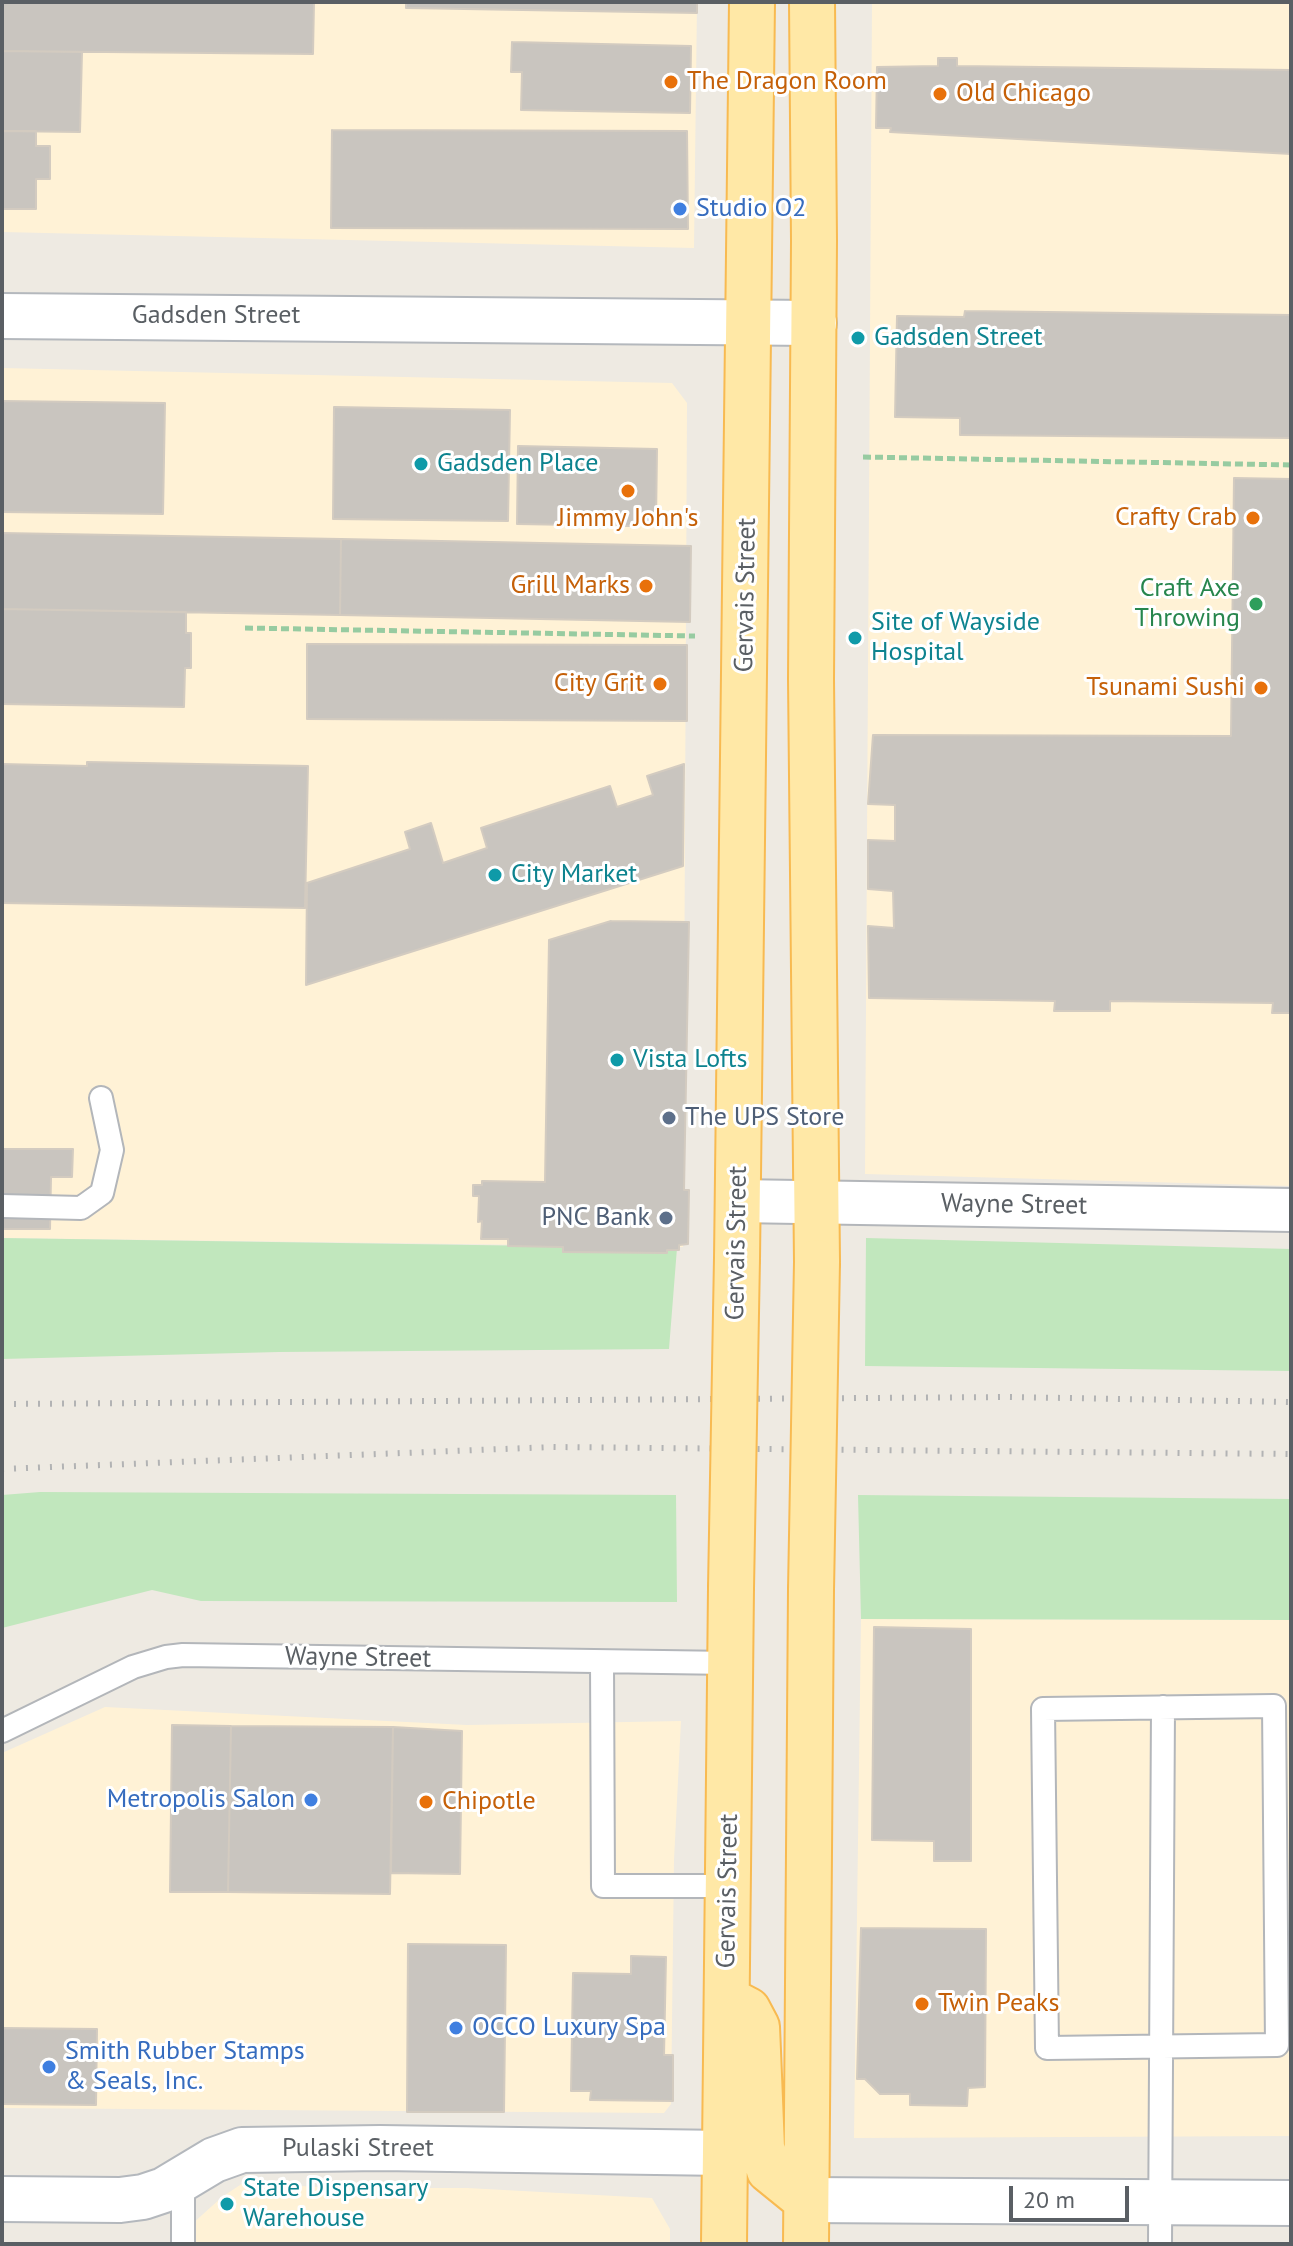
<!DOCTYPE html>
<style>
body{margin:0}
#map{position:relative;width:1293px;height:2246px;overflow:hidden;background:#eeeae2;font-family:"PT Sans",sans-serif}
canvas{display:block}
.frame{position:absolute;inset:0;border:4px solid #5a5f64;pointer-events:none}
.scale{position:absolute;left:1009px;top:2186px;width:120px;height:36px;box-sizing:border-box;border:4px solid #5a5f64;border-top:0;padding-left:10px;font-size:24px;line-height:28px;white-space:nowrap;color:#5a5f64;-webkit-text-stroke:6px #fff;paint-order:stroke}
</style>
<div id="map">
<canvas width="1293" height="2246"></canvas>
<div class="frame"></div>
<div class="scale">20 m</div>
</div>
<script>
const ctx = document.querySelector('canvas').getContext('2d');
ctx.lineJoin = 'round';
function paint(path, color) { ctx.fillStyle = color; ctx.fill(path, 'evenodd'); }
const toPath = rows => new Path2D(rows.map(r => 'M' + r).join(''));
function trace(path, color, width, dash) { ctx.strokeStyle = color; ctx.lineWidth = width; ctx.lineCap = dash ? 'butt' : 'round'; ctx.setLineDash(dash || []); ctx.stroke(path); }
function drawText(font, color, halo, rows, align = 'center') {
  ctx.font = font + ' "PT Sans",sans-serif'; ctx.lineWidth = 6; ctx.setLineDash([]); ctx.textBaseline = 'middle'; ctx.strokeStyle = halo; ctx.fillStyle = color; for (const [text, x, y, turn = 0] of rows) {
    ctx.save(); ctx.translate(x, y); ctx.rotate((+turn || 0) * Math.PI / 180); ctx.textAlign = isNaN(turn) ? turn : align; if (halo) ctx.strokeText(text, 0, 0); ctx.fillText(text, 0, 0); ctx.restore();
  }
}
paint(toPath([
 [2,2,697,2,694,248,2,232],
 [872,2,1291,2,1291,1186,865,1174],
 [2,368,672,383,687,403,683,1247,2,1238],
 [861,1619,1291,1620,1291,2136,854,2138],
 [105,1707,467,1725,681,1721,674,1860,671,2104,664,2113,2,2108,2,1753],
 [243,2183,339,2188,467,2188,652,2198,670,2229,670,2244,170,2244,222,2197]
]), '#fff2d6');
paint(toPath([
 [2,1238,677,1248,669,1349,279,1352,2,1359],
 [866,1238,1291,1249,1291,1371,865,1366],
 [40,1492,676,1495,677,1602,201,1601,152,1590,2,1628,2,1495],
 [858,1495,1291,1499,1291,1620,861,1619]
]), '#c1e7bd');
const building = toPath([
 [2,2,314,2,313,54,2,51,2,2],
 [406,2,697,2,697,13,406,8,406,2],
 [512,42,691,46,690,113,521,110,522,72,511,72,512,42],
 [2,51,82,52,80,132,2,131,2,51],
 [938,58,957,58,957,66,1291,70,1291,154,890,132,891,128,876,128,877,67,938,66,938,58],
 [332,130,687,131,688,229,331,228,332,130],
 [2,131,36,131,36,146,50,146,50,179,36,179,36,209,2,209,2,131],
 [965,311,1291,315,1291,438,960,435,960,418,895,417,897,316,964,317,965,311],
 [2,401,165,403,163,514,2,512,2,401],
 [334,407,510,410,508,521,333,519,334,407],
 [518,446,657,449,656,522,631,522,631,526,517,524,518,446],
 [1234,478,1291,479,1291,1013,1272,1013,1273,1003,1110,1001,1110,1011,1054,1011,1055,1001,869,998,868,926,894,928,893,891,868,889,868,840,895,841,895,805,868,804,873,735,1231,736,1234,478],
 [2,533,341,539,340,615,2,609,2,533],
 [341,539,691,546,690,622,340,615,341,539],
 [2,609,186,612,186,633,191,633,191,668,185,668,184,707,2,704,2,609],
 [307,644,687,645,687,721,307,719,307,644],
 [87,762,308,766,305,908,2,903,2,764,87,766,87,762],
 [684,764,683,866,306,985,307,883,410,849,405,832,431,823,443,863,487,848,481,828,610,786,617,807,653,795,647,776,684,764],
 [611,921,689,922,684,1190,689,1190,688,1244,679,1245,679,1250,667,1250,667,1253,563,1252,563,1247,508,1246,508,1239,481,1239,482,1221,478,1222,479,1196,473,1196,473,1185,482,1185,482,1181,545,1182,549,940,611,921],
 [2,1149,73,1149,72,1177,51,1177,50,1229,2,1229,2,1149],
 [874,1627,971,1629,971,1861,934,1861,934,1841,872,1840,874,1627],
 [172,1725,231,1726,228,1892,170,1892,172,1725],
 [231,1726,393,1727,390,1894,228,1892,231,1726],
 [393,1727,462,1731,460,1874,391,1873,393,1727],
 [861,1928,986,1929,985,2087,968,2088,967,2106,910,2105,910,2094,880,2094,865,2079,857,2079,861,1928],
 [408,1944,506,1945,504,2112,407,2112,408,1944],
 [631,1956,666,1957,664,2055,673,2055,673,2101,590,2100,591,2091,571,2091,573,1973,631,1974,631,1956],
 [2,2028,97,2029,96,2105,2,2104,2,2028]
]);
paint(building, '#c9c5bf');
trace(building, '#d3cbc0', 2);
const lane = toPath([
 [2,1206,81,1208,102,1193,112,1150,101,1098],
 [602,1662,603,1886,728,1886],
 [1274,1706,1277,2045,1047,2048,1043,1709,1274,1706],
 [2,1731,133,1667,166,1657,183,1655,731,1663],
 [183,2180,183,2244],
 [1160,2244,1163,1707]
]);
const street = toPath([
 [737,1201,1291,1210]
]);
const secondary = toPath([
 [2,316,814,323],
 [2,2199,120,2200,143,2197,164,2190,214,2160,242,2150,380,2148,725,2153],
 [806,2200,1291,2203]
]);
const primary = toPath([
 [812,2,814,241,811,679,817,1262],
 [737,1258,752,2],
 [727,1999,748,2010,757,2027,762,2148,769,2170,806,2200],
 [724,2244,731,1588],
 [806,2244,811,1590]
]);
trace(lane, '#b3b6ba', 26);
trace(street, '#b3b6ba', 46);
trace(secondary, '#b4b8bd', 48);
trace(primary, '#f8ba51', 48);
trace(toPath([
 [863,457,1291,465],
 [245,628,695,636]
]), '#97cba1', 5, [8, 4]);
trace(lane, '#fff', 22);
trace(street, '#fff', 42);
trace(secondary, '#fff', 44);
trace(primary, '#ffe8a6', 44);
trace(toPath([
 [2,1404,1009,1397,1291,1402],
 [2,1469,553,1447,1291,1454]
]), '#b2b3b4', 6, [2, 10]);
const primaryBridge = toPath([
 [731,1588,737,1258],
 [811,1590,817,1262]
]);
trace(primaryBridge, '#f8ba51', 48, []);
trace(primaryBridge, '#ffe8a6', 44);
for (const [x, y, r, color] of [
 [671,82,8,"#e8710a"],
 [940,94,8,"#e8710a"],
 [680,209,8,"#3f7fe0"],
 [858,338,8,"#0f9aa8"],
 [421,464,8,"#0f9aa8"],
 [628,491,8,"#e8710a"],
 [1253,518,8,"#e8710a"],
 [646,586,8,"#e8710a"],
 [1256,604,8,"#2e9e5b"],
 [855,638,8,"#0f9aa8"],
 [660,684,8,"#e8710a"],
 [1261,688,8,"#e8710a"],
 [495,875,8,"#0f9aa8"],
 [617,1060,8,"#0f9aa8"],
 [669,1118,8,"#5c6f8a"],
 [666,1218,8,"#5c6f8a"],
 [311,1800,8,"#3f7fe0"],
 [426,1802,8,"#e8710a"],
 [922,2004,8,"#e8710a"],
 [456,2028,8,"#3f7fe0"],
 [49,2067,8,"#3f7fe0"],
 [227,2204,8,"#0f9aa8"]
]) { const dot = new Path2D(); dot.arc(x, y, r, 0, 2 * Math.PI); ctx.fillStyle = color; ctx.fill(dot); trace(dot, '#fff', 3); }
drawText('26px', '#c56008', '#fff', [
 ["The Dragon Room",687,82],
 ["Old Chicago",956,94],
 ["Crafty Crab",1237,518,"right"],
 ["Jimmy John's",628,519,"center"],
 ["Grill Marks",630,586,"right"],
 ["City Grit",644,684,"right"],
 ["Tsunami Sushi",1245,688,"right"],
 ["Chipotle",442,1802],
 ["Twin Peaks",938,2004]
], 'left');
drawText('26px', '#366cbe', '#fff', [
 ["Studio O2",696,209],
 ["Metropolis Salon",295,1800,"right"],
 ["OCCO Luxury Spa",472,2028],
 ["Smith Rubber Stamps",65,2052],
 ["& Seals, Inc.",65,2082]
], 'left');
drawText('26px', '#5a5f64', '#fff', [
 ["Gadsden Street",216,316],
 ["Gervais Street",746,595,-89],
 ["Wayne Street",1014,1205,1],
 ["Gervais Street",737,1243,-89],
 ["Wayne Street",358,1658,1],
 ["Gervais Street",728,1891,-89],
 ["Pulaski Street",358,2149]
]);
drawText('26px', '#0d838f', '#fff', [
 ["Gadsden Street",874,338],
 ["Gadsden Place",437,464],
 ["Site of Wayside",871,623],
 ["Hospital",871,653],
 ["City Market",511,875],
 ["Vista Lofts",633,1060],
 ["State Dispensary",243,2189],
 ["Warehouse",243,2219]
], 'left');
drawText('26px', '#27864d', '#fff', [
 ["Craft Axe",1240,589],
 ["Throwing",1240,619]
], 'right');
drawText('26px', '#4e5e75', '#fff', [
 ["The UPS Store",685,1118],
 ["PNC Bank",650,1218,"right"]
], 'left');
</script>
